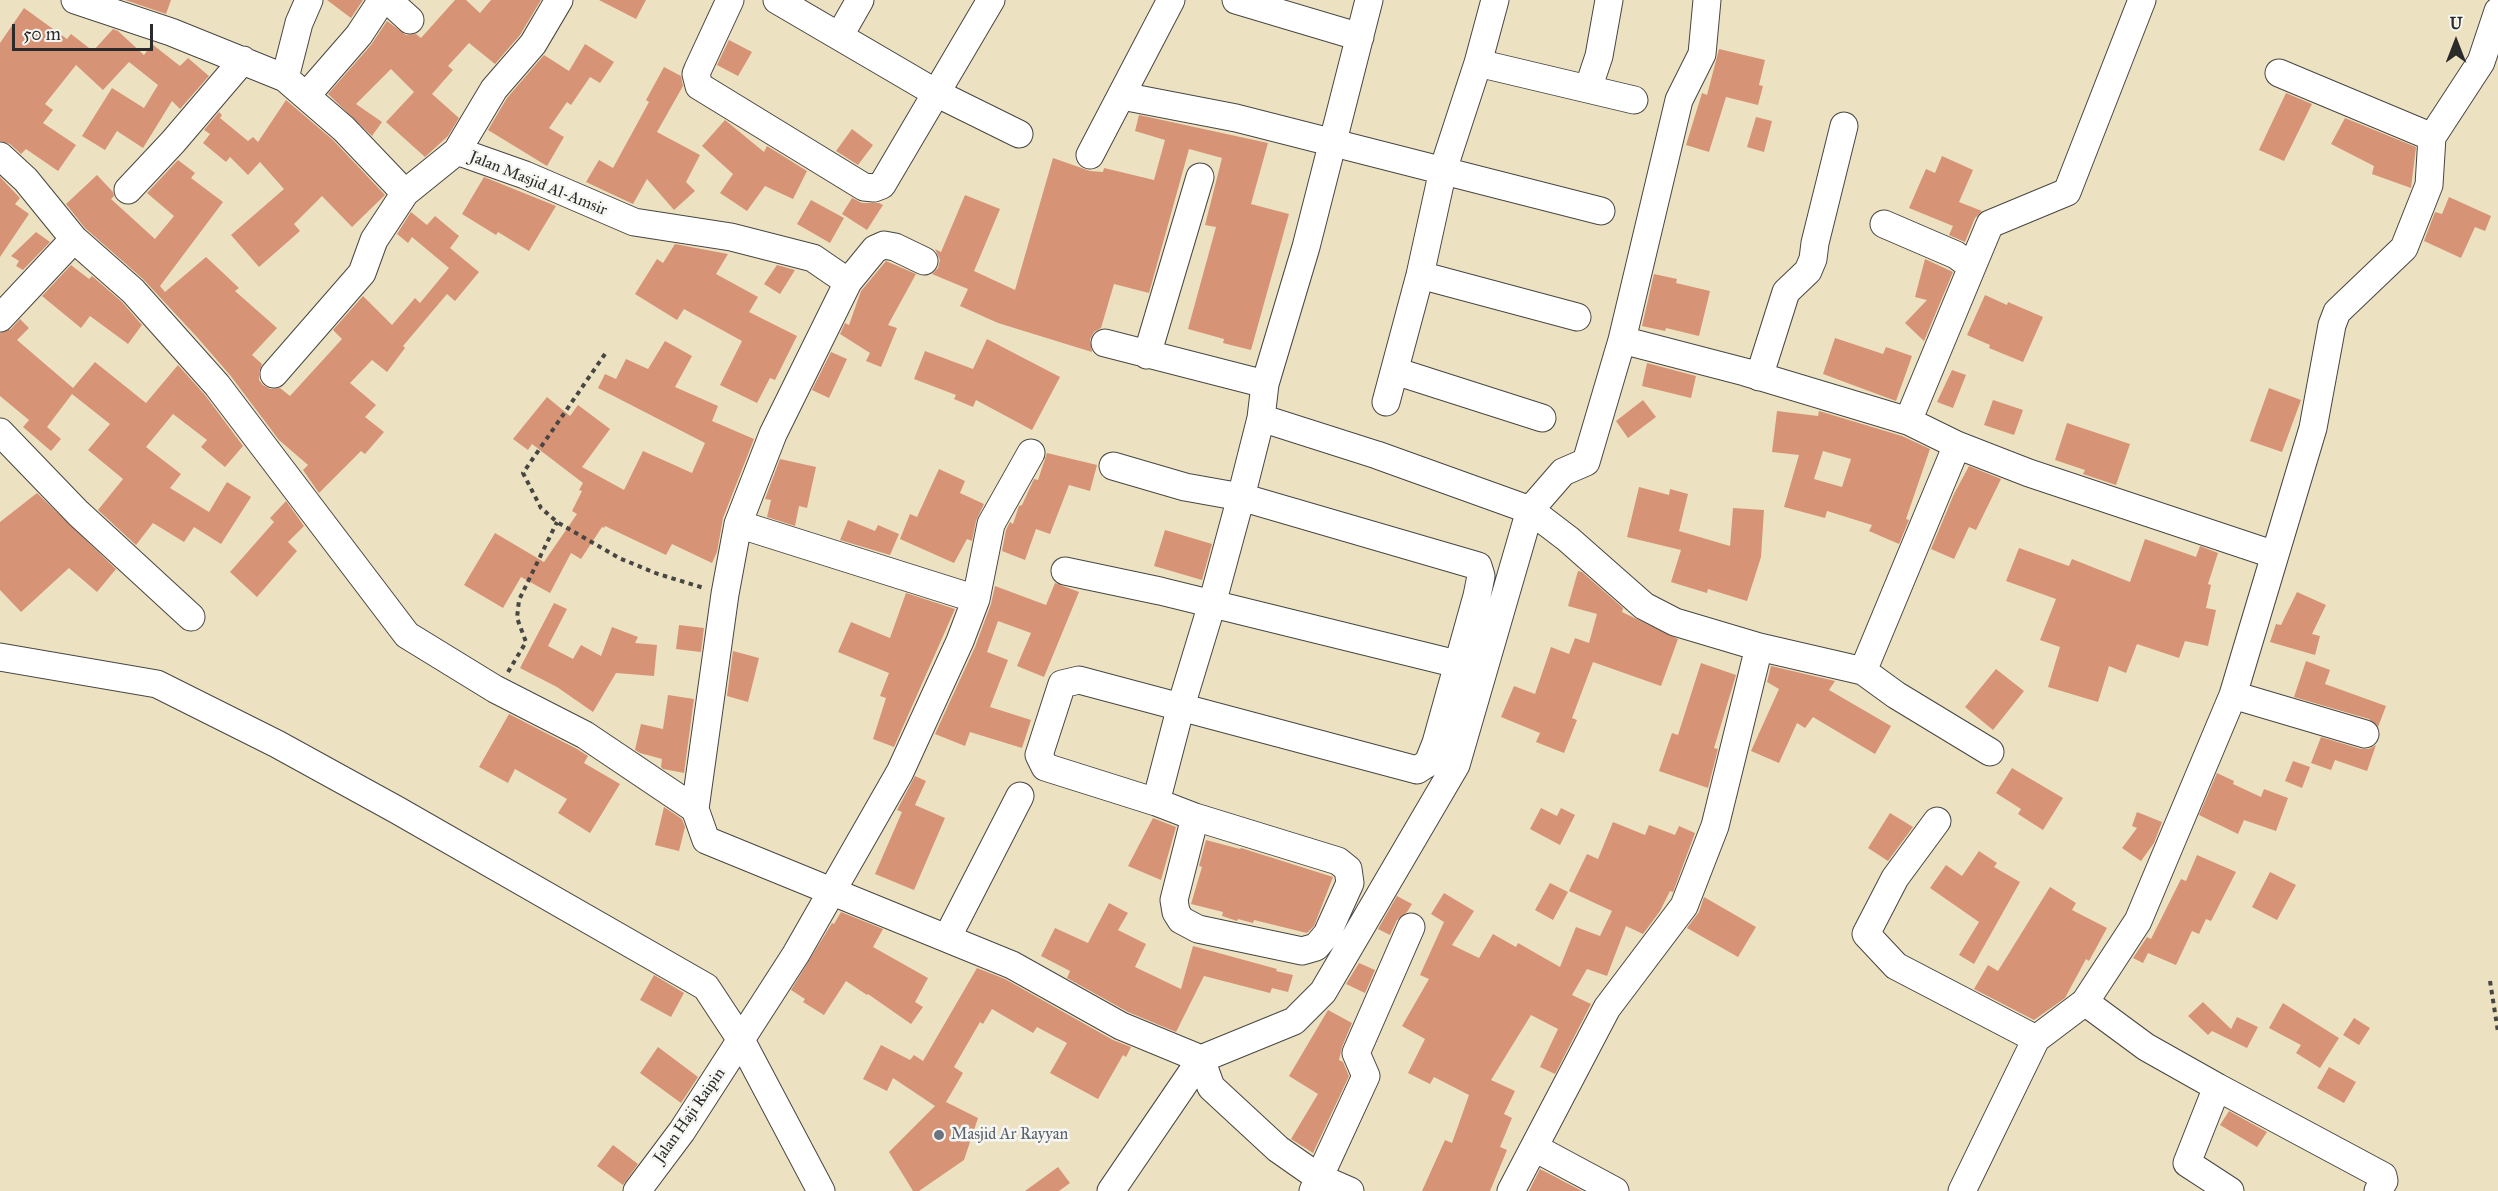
<!DOCTYPE html>
<style>
body{margin:0}
#map{position:relative;width:2498px;height:1191px;overflow:hidden;background:#ece2c2;font-family:"IM FELL Great Primer",serif}
canvas{display:block}
.north{position:absolute;left:2426px;top:12px;width:60px;height:60px;-webkit-text-stroke:4px #f6f6f2;paint-order:stroke;rotate:0deg;font-size:16px;font-weight:700;line-height:24px;text-align:center;color:#2b2b2b}
.north::after{content:'';display:block;margin:auto;width:21px;height:27px;background:#2b2b2b;clip-path:polygon(50% 0,100% 100%,50% 72%,0 100%)}
.scale{position:absolute;left:12px;top:24px;width:141px;height:27px;box-sizing:border-box;border:3px solid #2b2b2b;border-top:0;padding-left:8px;font-size:18px;line-height:21px;white-space:nowrap;color:#2b2b2b;-webkit-text-stroke:4px #f6f6f2;paint-order:stroke}
</style>
<div id="map">
<canvas width="2498" height="1191"></canvas>
<div class="north">U</div>
<div class="scale">50 m</div>
</div>
<script>
const ctx = document.querySelector('canvas').getContext('2d');
ctx.lineJoin = 'round';
function paint(path, color) { ctx.fillStyle = color; ctx.fill(path, 'evenodd'); }
const toPath = rows => new Path2D(rows.map(r => 'M' + r).join(''));
function trace(path, color, width, dash) { ctx.strokeStyle = color; ctx.lineWidth = width; ctx.lineCap = dash ? 'butt' : 'round'; ctx.setLineDash(dash || []); ctx.stroke(path); }
function drawText(font, color, halo, rows, align = 'center') {
  ctx.font = font + ' "IM FELL Great Primer",serif'; ctx.lineWidth = 5; ctx.setLineDash([]); ctx.textBaseline = 'middle'; ctx.strokeStyle = halo; ctx.fillStyle = color; for (const [text, x, y, turn = 0] of rows) {
    ctx.save(); ctx.translate(x, y); ctx.rotate((+turn || 0) * Math.PI / 180); ctx.textAlign = isNaN(turn) ? turn : align; if (halo) ctx.strokeText(text, 0, 0); ctx.fillText(text, 0, 0); ctx.restore();
  }
}
paint(toPath([
 [125,0,171,0,166,14],
 [327,0,363,0,351,18],
 [455,0,466,0,480,13,491,0,541,0,520,35,495,64,469,43,448,66,453,70,432,94,459,118,448,136,425,157,386,122,414,92,391,69,356,104,382,122,372,136,328,94,371,45,387,21,406,35,416,34,421,38],
 [599,0,646,0,636,19],
 [24,8,67,39,71,34,93,51,113,29,118,31,144,55,152,44,180,66,188,58,209,76,180,109,172,101,143,148,117,131,105,150,82,136,112,88,144,108,158,85,129,62,103,90,76,65,45,104,53,110,43,123,76,145,58,171,26,149,21,154,10,144,0,141,0,43],
 [729,40,752,52,738,76,717,65],
 [585,44,614,62,600,83,590,77,571,105,567,102,549,128,564,137,547,166,488,130,507,98,544,55,569,71],
 [1719,49,1765,60,1759,85,1763,86,1758,105,1726,97,1709,152,1686,145,1702,93,1707,95],
 [664,67,681,76,683,86,657,132,700,155,686,182,695,191,674,210,647,179,633,204,586,182,599,160,613,168,649,102,646,100],
 [2286,93,2312,104,2284,161,2259,150],
 [286,100,333,140,385,195,352,227,322,196,294,224,300,231,259,267,231,235,284,189,260,162,248,175,230,157,226,162,203,143,210,134,204,130,219,112,222,115,220,118,248,141,253,137,258,142],
 [1139,115,1268,143,1251,204,1289,214,1251,350,1223,343,1224,339,1188,329,1216,227,1205,225,1222,158,1189,149,1149,293,1114,284,1101,328,1094,332,1090,339,1092,352,998,323,960,306,968,289,932,274,938,268,940,260,935,249,941,252,965,195,1000,209,974,271,1015,290,1053,158,1090,171,1103,172,1104,168,1154,180,1165,140,1135,131],
 [1756,117,1772,121,1764,152,1747,147],
 [2345,118,2416,147,2411,188,2372,174,2374,166,2331,144],
 [725,120,764,152,767,146,807,171,793,199,765,186,747,211,720,193,733,174,702,146],
 [852,129,873,145,858,165,836,151],
 [1942,156,1973,170,1959,202,1982,211,1975,218,1965,242,1949,235,1953,226,1909,208,1926,169,1935,173],
 [178,160,195,173,191,178,223,202,160,286,165,292,206,257,220,270,239,288,235,291,277,328,252,355,262,364,259,372,259,380,263,385,270,389,280,388,290,396,342,339,333,330,363,296,392,325,415,298,420,303,449,268,412,237,408,243,397,234,411,212,427,225,435,216,459,236,450,248,479,272,455,301,447,294,403,346,405,348,387,372,372,360,350,383,376,405,365,417,384,432,365,454,361,451,319,493,303,470,308,465,279,440,230,375,196,336,143,279,85,228,66,204,97,175,113,192,114,196,111,199,155,239,174,216,147,193],
 [0,177,20,198,15,204,29,214,0,257],
 [484,177,556,206,529,251,498,232,496,235,462,214],
 [2449,197,2491,216,2485,231,2475,227,2461,258,2424,241,2435,212,2442,214],
 [852,198,862,203,879,203,883,205,867,230,842,214],
 [811,200,844,218,830,243,797,224],
 [36,232,50,242,23,270,16,266,19,261,11,256],
 [675,244,728,254,716,274,758,297,749,312,797,336,775,380,770,378,757,403,720,385,742,341,684,309,677,320,635,294,657,259,663,263],
 [1925,259,1953,272,1924,341,1905,323,1927,300,1915,297],
 [886,261,916,274,888,325,897,328,881,367,866,361,870,353,840,334,845,323,849,325,861,291],
 [71,265,89,279,92,276,122,302,142,325,128,344,90,316,81,328,42,296],
 [777,265,795,270,780,294,764,284],
 [1654,274,1677,279,1676,283,1710,291,1699,336,1666,328,1665,331,1642,326],
 [1985,295,2007,305,2008,302,2043,317,2023,362,1989,348,1990,345,1967,335],
 [20,319,29,328,17,340,73,388,95,362,146,403,178,365,205,395,243,446,225,467,201,447,207,440,173,414,146,447,181,474,170,488,209,512,227,482,251,497,221,544,194,527,184,542,153,523,136,545,98,510,123,479,88,450,110,424,72,394,47,427,61,439,51,451,23,427,29,420,0,396,0,333,11,329],
 [1835,338,1883,354,1886,347,1912,356,1896,401,1823,374],
 [987,339,1060,377,1032,430,976,400,973,407,954,399,956,395,914,379,925,351,973,369],
 [665,341,692,356,675,387,718,406,712,421,754,439,723,518,717,552,712,563,672,544,666,555,605,526,604,528,602,527,581,559,571,553,550,593,521,577,503,608,464,585,495,533,544,562,577,514,572,511,582,491,579,490,583,483,532,444,528,450,513,439,547,397,570,416,578,405,610,429,582,467,624,490,643,451,692,473,705,443,598,388,605,374,616,379,626,359,648,369],
 [831,352,847,359,829,398,812,390],
 [1647,363,1696,376,1691,398,1642,386],
 [1952,370,1966,375,1953,408,1937,402],
 [2269,388,2301,400,2282,452,2250,441],
 [1643,400,1656,417,1628,438,1616,421],
 [1993,400,2023,410,2014,435,1984,425],
 [1777,411,1818,416,1819,411,1902,436,1930,449,1906,519,1909,520,1899,544,1869,531,1872,525,1827,511,1825,518,1784,507,1799,455,1772,452],
 [1823,451,1851,459,1842,487,1814,479],
 [2067,423,2130,444,2116,485,2083,474,2085,470,2055,460],
 [1047,453,1097,465,1090,491,1069,485,1050,534,1036,529,1025,560,1002,551,1006,530,1010,522,1013,524,1019,506,1022,505,1034,479,1038,480],
 [780,459,816,467,807,508,799,506,795,526,767,517,771,500,765,499],
 [1969,466,2001,479,1976,530,1969,527,1954,559,1931,549,1954,494],
 [939,469,965,481,960,493,984,504,976,521,972,541,967,539,954,563,900,539,910,514,917,517],
 [1639,487,1669,495,1670,489,1688,494,1679,531,1730,546,1733,508,1764,510,1761,557,1747,601,1708,589,1707,593,1671,582,1681,550,1627,537],
 [37,493,116,569,97,592,69,568,21,612,0,590,0,522],
 [286,501,304,526,288,542,297,551,257,597,230,572,274,522,270,518],
 [848,520,875,531,878,525,899,534,890,555,840,540],
 [1165,530,1212,544,1202,580,1154,566],
 [2145,539,2196,557,2200,546,2218,553,2208,584,2211,585,2206,608,2216,610,2208,646,2185,641,2179,658,2137,644,2126,673,2109,666,2098,702,2048,687,2060,647,2040,640,2056,599,2006,581,2019,548,2069,566,2072,559,2130,582],
 [1578,571,1582,572,1623,608,1622,612,1678,639,1661,686,1593,662,1572,718,1577,720,1564,753,1536,742,1540,733,1501,717,1514,686,1535,694,1551,647,1569,654,1575,638,1589,643,1597,614,1568,606],
 [1055,583,1079,592,1044,677,1017,666,1031,633,998,621,987,652,1008,660,990,707,1031,720,1022,748,970,732,965,746,935,734,975,647,991,604,995,586,1046,605],
 [2297,592,2326,605,2312,634,2320,636,2315,655,2270,642,2276,624,2281,625],
 [906,593,955,609,894,747,873,739,886,698,880,696,889,673,838,652,851,622,890,638],
 [554,603,567,609,548,646,573,659,581,645,601,656,612,627,638,637,635,643,657,645,654,676,616,673,593,712,557,687,520,668],
 [679,625,704,628,701,652,676,649],
 [733,651,759,658,748,702,727,696],
 [2306,661,2330,670,2325,684,2386,706,2378,727,2369,719,2294,697],
 [1701,663,1736,675,1714,748,1718,749,1708,788,1659,771,1672,733,1678,735],
 [1771,666,1835,681,1829,690,1891,726,1875,754,1813,717,1805,728,1797,723,1779,763,1751,751,1779,689,1767,682],
 [1996,669,2024,691,1993,730,1965,707],
 [668,695,694,699,684,773,663,769,661,767,662,759,640,753,635,750,641,724,663,729],
 [509,714,577,749,588,756,584,763,620,784,590,833,558,813,567,799,515,769,508,783,479,767],
 [2321,737,2361,749,2369,749,2376,745,2367,771,2335,760,2331,770,2311,763],
 [2293,761,2310,767,2302,788,2285,781],
 [2012,768,2063,798,2043,830,2018,814,2021,809,1996,793],
 [2217,773,2234,781,2233,784,2261,797,2264,789,2288,798,2276,831,2244,820,2238,834,2199,815],
 [915,776,926,781,915,805,945,818,914,890,875,874,902,812,897,810],
 [664,807,682,819,685,827,679,851,655,845],
 [1541,808,1557,816,1561,808,1575,815,1560,845,1530,829],
 [2137,812,2162,822,2154,843,2141,861,2122,848,2137,828,2132,826],
 [1890,813,1913,827,1888,861,1868,848],
 [1153,818,1176,827,1161,880,1128,866],
 [1613,822,1645,835,1649,825,1675,835,1679,826,1695,833,1673,892,1670,891,1660,911,1643,934,1626,926,1607,976,1587,969,1572,995,1591,1004,1555,1074,1540,1067,1558,1029,1531,1015,1491,1080,1515,1091,1504,1114,1512,1118,1500,1147,1507,1150,1490,1191,1422,1191,1445,1140,1452,1143,1469,1095,1434,1077,1430,1084,1408,1073,1425,1039,1402,1026,1429,979,1420,975,1444,922,1431,914,1444,893,1474,911,1452,945,1479,958,1493,934,1516,947,1518,943,1560,967,1576,927,1600,936,1612,911,1569,891,1587,854,1598,859],
 [1206,840,1240,849,1241,848,1333,877,1314,926,1307,933,1254,920,1253,923,1238,919,1237,921,1222,916,1223,912,1191,904,1202,867,1199,866],
 [1979,851,1997,863,1994,867,2020,882,1974,964,1959,955,1979,922,1930,888,1946,865,1962,876],
 [2197,855,2236,872,2211,921,2206,919,2199,934,2192,931,2176,965,2148,953,2143,963,2133,958,2147,937,2151,939,2181,879,2186,881],
 [2270,872,2296,885,2277,920,2252,907],
 [1550,883,1568,892,1553,920,1535,910],
 [2050,887,2076,903,2072,910,2107,928,2089,961,2086,959,2065,998,2034,1020,1974,989,1988,965,1998,971],
 [1397,896,1412,904,1407,912,1397,920,1390,935,1378,929],
 [1704,897,1756,927,1738,957,1687,928,1699,912],
 [1109,903,1128,913,1118,930,1146,944,1135,967,1181,989,1193,946,1277,969,1276,971,1293,975,1288,992,1272,988,1270,993,1204,976,1176,1032,1128,1012,1067,978,1070,971,1041,956,1055,928,1088,943],
 [841,912,883,929,873,947,928,978,915,1002,923,1007,911,1024,868,994,867,995,846,981,824,1015,803,1002,805,999,791,990,832,923,834,924],
 [1359,963,1375,970,1365,993,1346,984],
 [977,968,1005,979,1113,1040,1131,1047,1126,1057,1123,1055,1098,1099,1050,1073,1067,1043,1037,1027,1033,1033,992,1009,983,1024,980,1022,954,1067,963,1073,946,1102,978,1118,964,1160,919,1191,913,1191,889,1152,935,1106,893,1078,887,1091,863,1079,881,1045,910,1060,914,1055,923,1061],
 [654,975,684,993,671,1017,640,1000],
 [2203,1002,2231,1029,2237,1017,2258,1027,2247,1048,2212,1031,2208,1035,2188,1016],
 [2283,1003,2339,1038,2320,1068,2296,1053,2301,1045,2269,1028],
 [1328,1010,1352,1023,1342,1047,1339,1060,1343,1062,1349,1076,1313,1153,1291,1139,1318,1094,1289,1076],
 [2354,1018,2370,1028,2359,1045,2343,1035],
 [658,1047,698,1077,681,1103,640,1073],
 [2329,1067,2356,1082,2344,1103,2317,1088],
 [2229,1111,2267,1132,2257,1147,2220,1125],
 [613,1145,638,1164,623,1185,597,1166],
 [1058,1167,1070,1183,1059,1191,1025,1191],
 [1540,1169,1582,1191,1529,1191]
]), '#d79375');
const minor = toPath([
 [75,0,171,32,285,78,344,129,405,193,457,151,494,89,533,44,559,0],
 [388,0,410,20],
 [730,0,698,69,696,74,699,86,864,187,874,188,882,185,991,0],
 [777,0,936,93,1019,134],
 [1236,0,1360,37],
 [840,35,860,0],
 [1478,63,1634,100],
 [2279,73,2432,137],
 [285,78,299,23,309,0],
 [1588,89,1599,56,1609,0],
 [306,96,359,35,382,0],
 [1122,96,1236,118,1601,211],
 [457,151,525,175,634,222,731,237,813,258,848,282],
 [1090,155,1171,0],
 [0,156,26,180,74,239,133,291,217,385,407,635,495,689,585,735,695,809],
 [128,190,173,142,243,60],
 [1884,224,1956,255,1972,267,1908,421],
 [924,261,895,247,884,245,875,249,848,282,773,434,738,524,725,594,695,809,706,840,1012,965,1121,1026,1196,1057,1201,1059,1211,1087,1278,1149,1318,1177,1350,1191],
 [1972,267,1990,224,2067,192,2142,0],
 [1420,275,1577,317],
 [0,318,74,239],
 [1622,340,1745,372,1908,421,1957,445,2029,473,2275,555],
 [1105,343,1265,384],
 [1147,355,1200,177],
 [1395,371,1542,418],
 [274,374,362,273,374,240,405,193],
 [1759,377,1786,292,1808,271,1813,259,1815,243,1844,126],
 [1386,402,1420,275,1443,170,1478,63,1495,0],
 [1261,418,1377,455,1530,510,1568,539,1644,606,1675,622,1759,647],
 [0,432,78,513,191,617],
 [1113,466,1185,487,1241,497,1478,566,1481,576,1477,596,1436,743,1428,763,1417,770,1079,680,1062,684,1039,755,1045,767,1156,802,1195,817,1174,900,1176,912,1181,920,1198,929,1302,951,1316,947,1327,934,1350,883,1348,869,1338,861,1195,817],
 [738,524,976,599],
 [1065,571,1160,591,1457,664],
 [0,657,157,684,277,744,397,810,706,987,741,1040,821,1191],
 [1863,671,1957,445],
 [2233,695,2365,734],
 [1156,802,1181,706,1212,604,1241,497,1261,418,1265,384,1306,247,1369,0],
 [1937,821,1895,878,1866,934,1896,966,2036,1039],
 [947,938,1020,796],
 [2085,1002,2146,1047,2217,1087,2187,1163,2230,1191],
 [2217,1087,2383,1176,2384,1181,2378,1191],
 [1535,1148,1615,1191],
 [637,1191,682,1131,796,954,900,772,960,641,976,599,991,524,1031,453],
 [1111,1191,1201,1059,1294,1021,1323,992,1456,765,1530,510,1563,472,1586,462,1622,340,1679,100,1702,54,1707,0],
 [1313,1191,1366,1076,1356,1053,1411,927],
 [1511,1191,1607,1008,1684,906,1715,826,1759,647,1863,671,1896,695,1990,752],
 [1962,1191,2036,1039,2085,1002,2138,921,2233,695,2313,428,2332,325,2337,312,2404,248,2429,185,2432,137,2481,62,2498,11]
]);
trace(minor, '#484642', 29);
trace(toPath([
 [605,354,523,473,541,508,557,522,619,558,658,574,704,588],
 [508,672,526,642,517,618,519,600,557,522],
 [2490,981,2498,1032]
]), '#484642', 4, [4.5, 4.5]);
trace(minor, '#fff', 27);
for (const [x, y, r, color] of [
 [939,1135,6,"#6b7280"]
]) { const dot = new Path2D(); dot.arc(x, y, r, 0, 2 * Math.PI); ctx.fillStyle = color; ctx.fill(dot); trace(dot, '#f6f6f2', 2); }
drawText('16px', '#2b2b2b', '#f6f6f2', [
 ["Jalan Masjid Al-Amsir",538,184,22],
 ["Jalan Haji Raipin",690,1116,-55]
]);
drawText('16px', '#5b616d', '#f6f6f2', [
 ["Masjid Ar Rayyan",951,1135]
], 'left');
</script>
